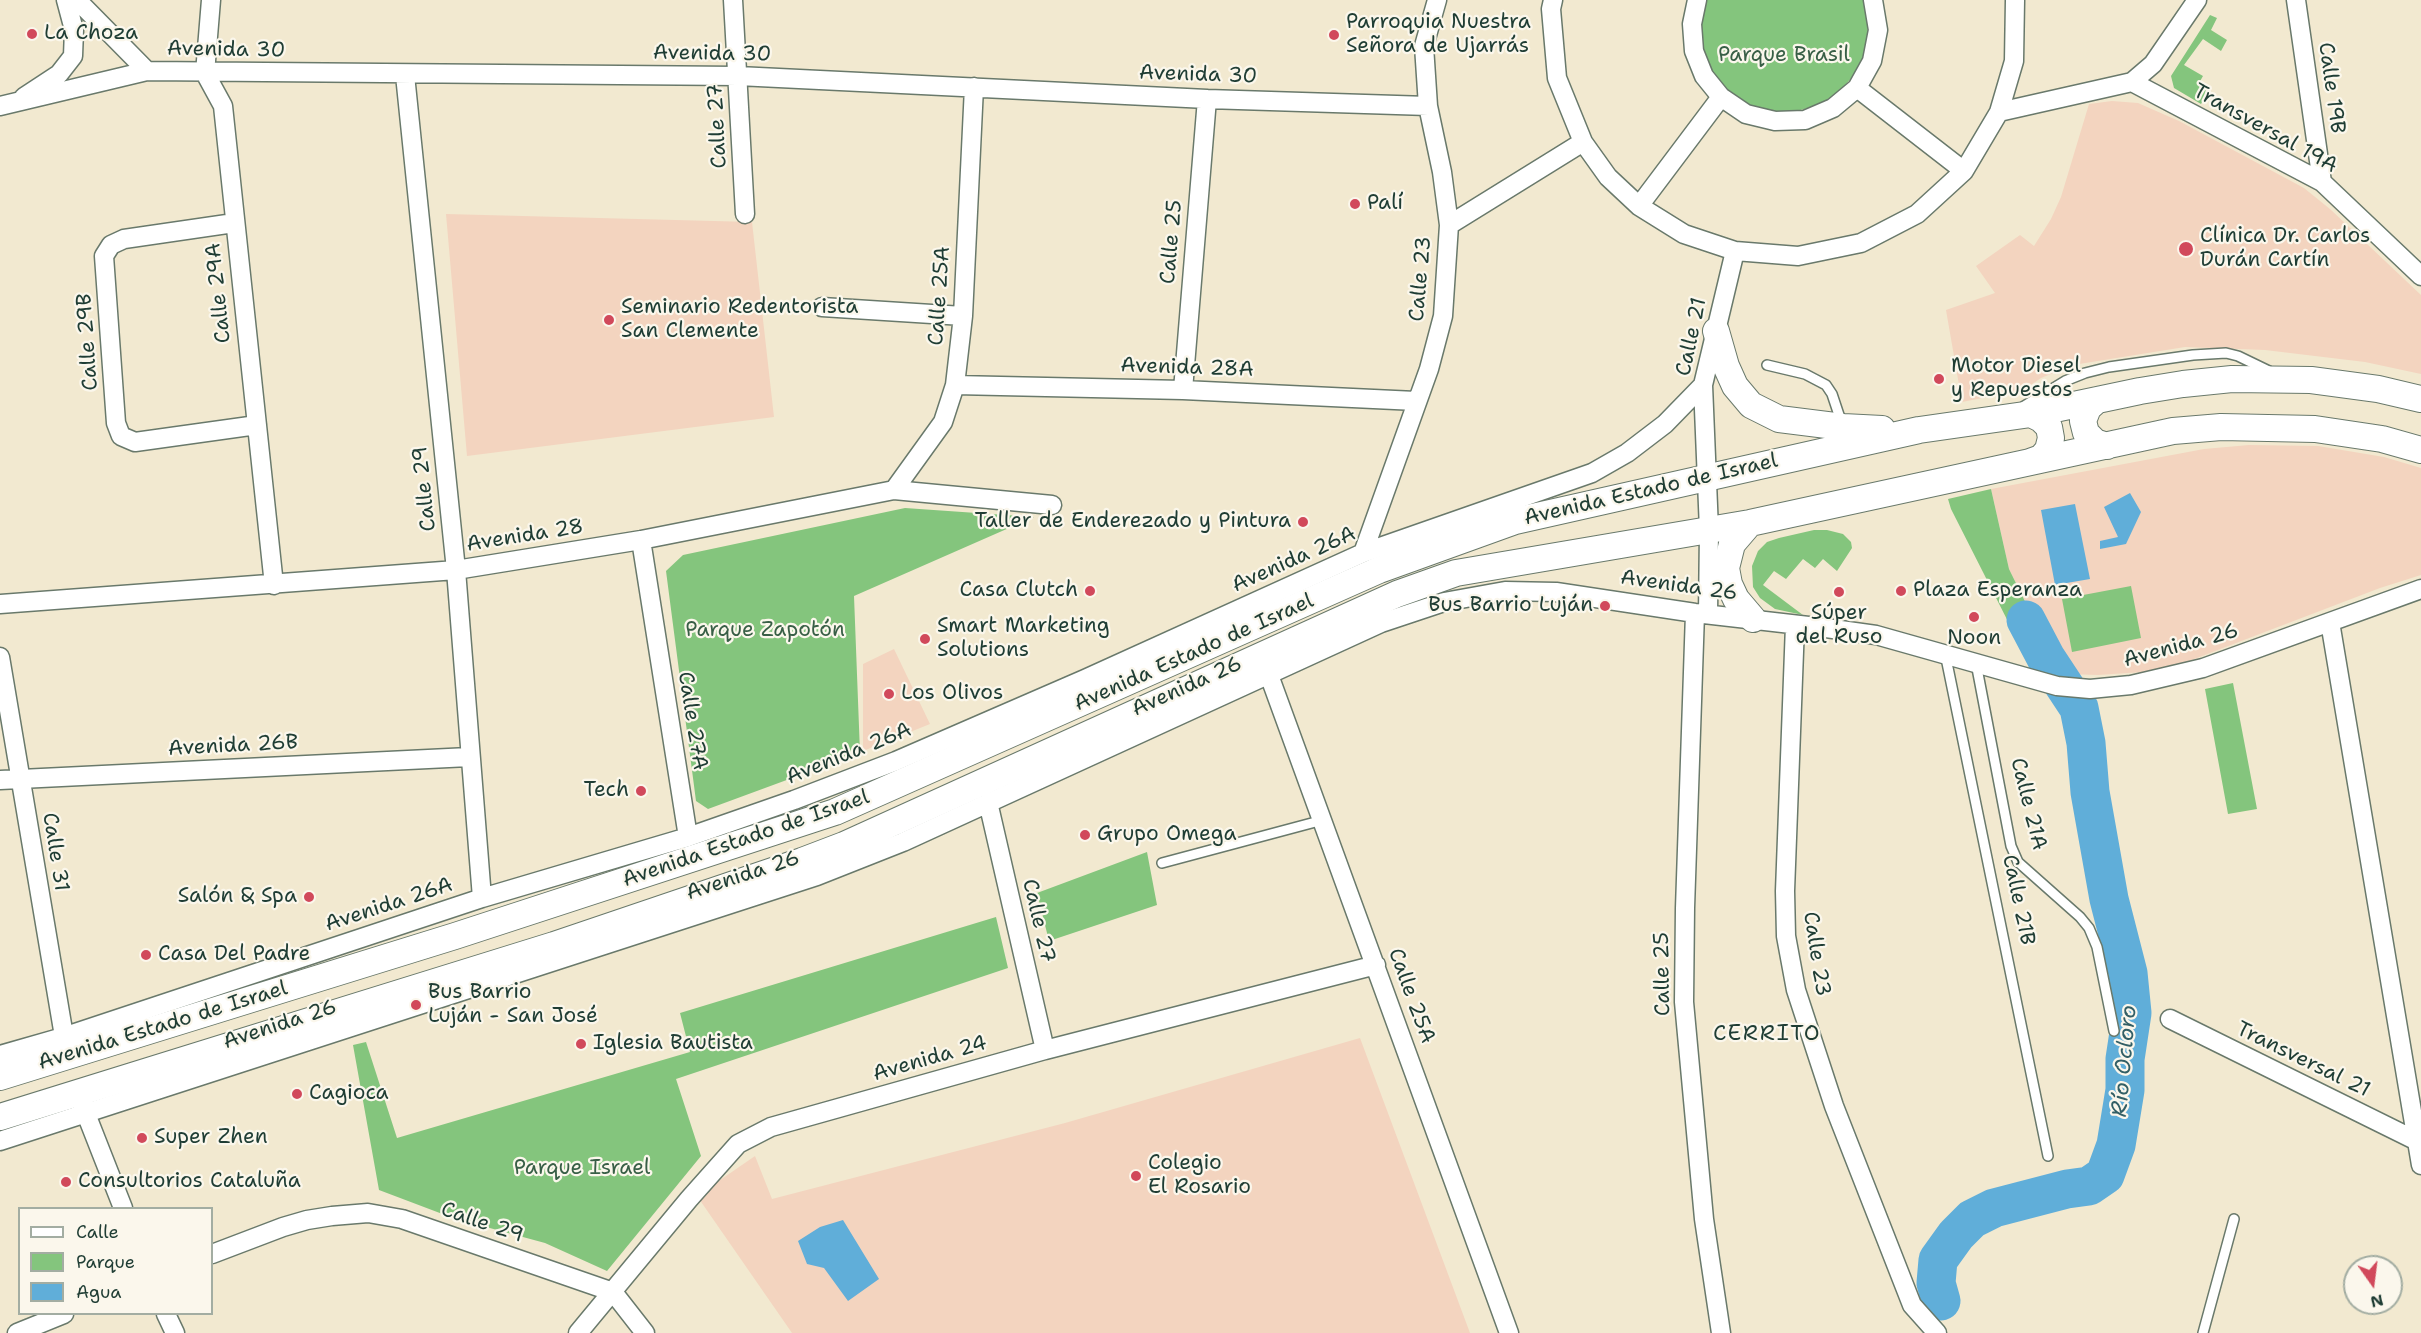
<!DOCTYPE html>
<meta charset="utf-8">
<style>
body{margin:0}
#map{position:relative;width:2421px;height:1333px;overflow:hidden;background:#f2e9d0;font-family:"Shantell Sans",sans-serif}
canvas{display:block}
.legend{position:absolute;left:18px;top:1207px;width:195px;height:108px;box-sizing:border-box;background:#fbf7ec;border:2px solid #a3ada2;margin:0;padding:8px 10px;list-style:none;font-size:18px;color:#1f3d34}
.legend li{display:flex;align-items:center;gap:12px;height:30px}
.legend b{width:30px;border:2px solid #a3ada2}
.north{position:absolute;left:2343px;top:1255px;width:60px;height:60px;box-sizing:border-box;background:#fbf7ec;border:2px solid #a3ada2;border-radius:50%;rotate:166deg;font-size:16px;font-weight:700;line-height:24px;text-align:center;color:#1f3d34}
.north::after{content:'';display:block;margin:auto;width:21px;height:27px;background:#d1495b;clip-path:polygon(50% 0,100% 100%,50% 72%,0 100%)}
</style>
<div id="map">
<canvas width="2421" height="1333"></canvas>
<ul class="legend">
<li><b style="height:8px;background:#fff"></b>Calle</li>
<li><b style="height:16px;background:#84c57d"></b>Parque</li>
<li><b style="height:16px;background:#60aed9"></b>Agua</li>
</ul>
<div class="north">N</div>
</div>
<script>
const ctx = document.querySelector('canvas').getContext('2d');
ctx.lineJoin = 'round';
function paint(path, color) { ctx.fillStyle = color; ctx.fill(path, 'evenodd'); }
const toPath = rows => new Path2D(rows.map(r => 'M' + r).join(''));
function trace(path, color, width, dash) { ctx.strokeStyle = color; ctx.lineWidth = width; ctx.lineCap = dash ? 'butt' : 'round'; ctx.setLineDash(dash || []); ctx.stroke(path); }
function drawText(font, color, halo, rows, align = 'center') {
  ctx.font = font + ' "Shantell Sans",sans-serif'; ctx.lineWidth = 4.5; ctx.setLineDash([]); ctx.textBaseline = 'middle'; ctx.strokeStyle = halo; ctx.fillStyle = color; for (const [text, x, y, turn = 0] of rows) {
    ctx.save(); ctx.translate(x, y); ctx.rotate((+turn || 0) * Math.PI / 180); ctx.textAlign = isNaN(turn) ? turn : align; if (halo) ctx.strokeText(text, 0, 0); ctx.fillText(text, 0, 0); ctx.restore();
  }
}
paint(toPath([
 [2112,101,2138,103,2179,121,2304,188,2330,209,2421,295,2421,374,2365,362,2265,350,2185,347,2073,365,2041,378,2023,390,1962,402,1946,310,1995,293,1976,266,2020,235,2034,246,2051,219,2061,197,2089,104],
 [446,214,752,222,774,417,467,456],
 [2249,445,2318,446,2384,457,2421,468,2421,575,2380,588,2189,661,2143,672,2098,675,2067,674,2044,640,2009,569,1991,489,2204,449],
 [894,649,930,724,863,751,863,664],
 [1360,1038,1470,1333,792,1333,697,1196,755,1156,772,1199,1065,1123]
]), '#f3d4bf');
paint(toPath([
 [1706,0,1863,0,1866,10,1868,32,1864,55,1854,75,1839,92,1819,105,1797,111,1774,112,1752,106,1732,95,1716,78,1705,58,1700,36,1701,13],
 [2210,15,2217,18,2211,30,2227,40,2221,51,2203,39,2184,65,2203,76,2199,83,2210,89,2201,104,2174,88,2171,76],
 [1991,489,2009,569,2044,640,2067,674,2050,671,2025,655,1951,509,1948,499],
 [905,508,1034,517,854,596,860,753,708,809,696,801,666,571,683,555],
 [1814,530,1827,530,1843,534,1851,542,1852,548,1837,571,1823,559,1815,568,1803,559,1786,579,1774,571,1763,585,1803,615,1775,609,1760,598,1753,587,1752,566,1758,551,1767,542,1779,538],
 [2131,586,2141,638,2072,652,2062,599],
 [2233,683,2257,809,2228,814,2205,689],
 [1147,852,1157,905,1049,941,1037,893],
 [996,917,1008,968,676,1079,701,1156,607,1271,545,1243,453,1218,379,1190,353,1045,366,1042,397,1138,690,1052,680,1013]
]), '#84c57d');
paint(toPath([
 [2130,493,2141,512,2126,544,2100,549,2100,541,2118,537,2104,507],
 [2075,504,2090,579,2055,585,2041,510],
 [843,1220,879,1279,848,1301,824,1268,807,1264,798,1241,820,1227]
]), '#60aed9');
trace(toPath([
 [1941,1301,1936,1283,1938,1260,1956,1235,1972,1219,1994,1208,2067,1189,2089,1186,2105,1175,2116,1145,2125,1090,2125,1059,2132,1013,2128,973,2109,899,2090,792,2086,743,2079,708,2046,658,2026,620]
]), '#60aed9', 39);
const service = toPath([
 [1767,365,1805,374,1826,385,1832,394,1842,424],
 [2024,406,2065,381,2085,373,2109,367,2193,355,2226,353,2238,356,2269,371],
 [1945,653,2048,1156],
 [1976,663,2011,846,2018,862,2080,917,2089,928,2097,947,2114,1031],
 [1162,863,1323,820],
 [2203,1333,2234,1219]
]);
const minor = toPath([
 [77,0,147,71],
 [211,0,205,73,223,106,274,585],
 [733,0,745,214],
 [1553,0,1551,9,1557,78,1583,142,1608,177,1639,206,1684,234,1735,251,1798,256,1861,243,1917,214,1964,171,1999,112,2014,61,2015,0],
 [1697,0,1692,24,1694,51,1704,76,1721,97,1746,114,1775,121,1805,120,1833,108,1857,88,1872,61,1878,30,1873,0],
 [2296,0,2322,182],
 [405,75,456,570,482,898],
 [2132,82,2322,182,2421,276],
 [1857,88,1964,171],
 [24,97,59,74,73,56,74,30,66,0],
 [0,106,147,71,738,76,1207,99,1428,106],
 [1999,112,2132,82,2153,64,2197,0],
 [1639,206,1721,97],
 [234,223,124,239,111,245,104,256,116,423,121,436,135,442,257,425],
 [1449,225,1583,142],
 [822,307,963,316],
 [955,385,1183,390,1416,401],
 [1183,390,1207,99],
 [894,490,943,422,955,385,963,316,974,87],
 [641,540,688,837],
 [1363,553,1429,369,1443,316,1449,225,1442,172,1428,106,1424,46,1437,0],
 [0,604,456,570,641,540,894,490,1052,505],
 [1695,613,1685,908,1684,1002,1704,1219,1721,1333],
 [1708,614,1709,530,1703,385,1735,251],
 [2330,622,2421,1165],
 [1795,625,1785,891,1786,936,1796,990,1834,1106,1912,1305,1937,1333],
 [0,657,66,1048],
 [1269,675,1509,1333],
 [0,780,469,757],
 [988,802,1045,1050],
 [2170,1019,2417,1141],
 [0,1055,63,1037,482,898,688,837,794,800,896,761,1085,679,1363,553,1592,473,1627,453,1665,424,1703,385],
 [81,1101,123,1208],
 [0,1141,817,876,903,842,1381,623,1444,602,1505,591,1556,592,1695,613,1826,628,1876,635,2057,686,2090,689,2131,685,2203,668,2421,589],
 [212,1254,283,1227,307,1220,332,1216,368,1213,402,1219,613,1292,645,1333],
 [166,1314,175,1333],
 [17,1333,64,1314],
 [578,1333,689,1199,738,1144,771,1127,1045,1050,1376,965]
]);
const secondary = toPath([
 [1716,331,1726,366,1735,386,1751,405,1779,419,1843,427,1882,429],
 [2097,400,2088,408,2083,421,2086,433,2095,442,2107,446],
 [2030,462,2041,458,2048,450,2051,438,2049,427,2041,419,2031,414],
 [1750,523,1732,544,1726,568,1729,584,1736,599,1753,619],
 [0,1077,455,936,835,812,1379,570,1515,521,1919,430,2031,414,2140,391,2183,384,2232,379,2311,380,2378,389,2421,399],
 [0,1117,554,945,802,861,844,845,1397,594,1456,573,1750,523,2173,431,2221,427,2315,429,2382,439,2421,450]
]);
trace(service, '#69796b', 12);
trace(minor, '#69796b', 21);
trace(secondary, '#69796b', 28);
trace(service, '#fff', 9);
trace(minor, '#fff', 18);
trace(secondary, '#fff', 26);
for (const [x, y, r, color] of [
 [32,34,6,"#d1495b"],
 [1334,35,6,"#d1495b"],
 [1355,204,6,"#d1495b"],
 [2186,249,8,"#d1495b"],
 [609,320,6,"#d1495b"],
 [1939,379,6,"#d1495b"],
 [1303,522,6,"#d1495b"],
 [1090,591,6,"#d1495b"],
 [1901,591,6,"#d1495b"],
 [1839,592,6,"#d1495b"],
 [1605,606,6,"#d1495b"],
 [1974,617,6,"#d1495b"],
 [925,639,6,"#d1495b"],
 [889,694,6,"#d1495b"],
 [641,791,6,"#d1495b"],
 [1085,835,6,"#d1495b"],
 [309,897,6,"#d1495b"],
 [146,955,6,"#d1495b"],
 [416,1005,6,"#d1495b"],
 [581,1044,6,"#d1495b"],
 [297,1094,6,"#d1495b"],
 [142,1138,6,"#d1495b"],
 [1136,1176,6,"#d1495b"],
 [66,1182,6,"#d1495b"]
]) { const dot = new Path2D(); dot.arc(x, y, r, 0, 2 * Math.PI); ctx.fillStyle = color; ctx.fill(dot); trace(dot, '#fbf7ec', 2); }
drawText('21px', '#1f3d34', '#fbf7ec', [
 ["Parroquia Nuestra",1346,23],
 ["Señora de Ujarrás",1346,47],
 ["La Choza",44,34],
 ["Palí",1367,204],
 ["Clínica Dr. Carlos",2200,237],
 ["Durán Cartín",2200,261],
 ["Seminario Redentorista",621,308],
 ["San Clemente",621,332],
 ["Motor Diesel",1951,367],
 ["y Repuestos",1951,391],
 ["Taller de Enderezado y Pintura",1291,522,"right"],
 ["Casa Clutch",1078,591,"right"],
 ["Plaza Esperanza",1913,591],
 ["Bus Barrio Luján",1593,606,"right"],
 ["Súper",1839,614,"center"],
 ["del Ruso",1839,638,"center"],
 ["Smart Marketing",937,627],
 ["Solutions",937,651],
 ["Noon",1974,639,"center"],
 ["Los Olivos",901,694],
 ["Tech",629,791,"right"],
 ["Grupo Omega",1097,835],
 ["Salón & Spa",297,897,"right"],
 ["Casa Del Padre",158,955],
 ["Bus Barrio",428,993],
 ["Luján - San José",428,1017],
 ["Iglesia Bautista",593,1044],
 ["Cagioca",309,1094],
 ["Super Zhen",154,1138],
 ["Colegio",1148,1164],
 ["El Rosario",1148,1188],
 ["Consultorios Cataluña",78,1182]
], 'left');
drawText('21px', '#1f3d34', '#fbf7ec', [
 ["Avenida 30",226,50,1],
 ["Avenida 30",712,54,1],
 ["Avenida 30",1198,75,2],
 ["Calle 19B",2331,88,82],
 ["Calle 27",718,126,-93],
 ["Transversal 19A",2265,129,29],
 ["Calle 25",1172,242,-85],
 ["Calle 23",1421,279,-85],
 ["Calle 29A",219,293,-96],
 ["Calle 25A",940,296,-86],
 ["Calle 21",1692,337,-78],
 ["Calle 29B",88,342,-94],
 ["Avenida 28A",1187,368,2],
 ["Calle 29",425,489,-96],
 ["Avenida Estado de Israel",1651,490,-13],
 ["Avenida 28",525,536,-9],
 ["Avenida 26A",1294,560,-24],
 ["Avenida 26",1679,586,8],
 ["Avenida 26",2181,646,-15],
 ["Avenida Estado de Israel",1194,653,-24],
 ["Avenida 26",1187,687,-24],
 ["Calle 27A",692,721,81],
 ["Avenida 26B",233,746,-3],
 ["Avenida 26A",849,754,-22],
 ["Calle 21A",2028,804,76],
 ["Avenida Estado de Israel",746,839,-19],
 ["Calle 31",55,852,81],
 ["Avenida 26",743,876,-18],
 ["Calle 21B",2018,900,78],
 ["Avenida 26A",389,905,-18],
 ["Calle 27",1038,921,77],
 ["Calle 23",1816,954,81],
 ["Calle 25",1663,974,-91],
 ["Calle 25A",1411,996,70],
 ["Avenida 26",280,1025,-18],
 ["Avenida Estado de Israel",163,1026,-17],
 ["Avenida 24",930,1059,-16],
 ["Transversal 21",2303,1060,26],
 ["Calle 29",482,1223,19]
]);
drawText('21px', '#385f46', '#fbf7ec', [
 ["Parque Brasil",1784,56],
 ["Parque Zapotón",765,631],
 ["Parque Israel",582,1169]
]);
ctx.letterSpacing = '1.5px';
drawText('22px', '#1f3d34', '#fbf7ec', [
 ["CERRITO",1767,1034]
]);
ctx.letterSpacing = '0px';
drawText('italic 22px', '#325f66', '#fbf7ec', [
 ["Río Ocloro",2125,1061,-85]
]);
</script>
